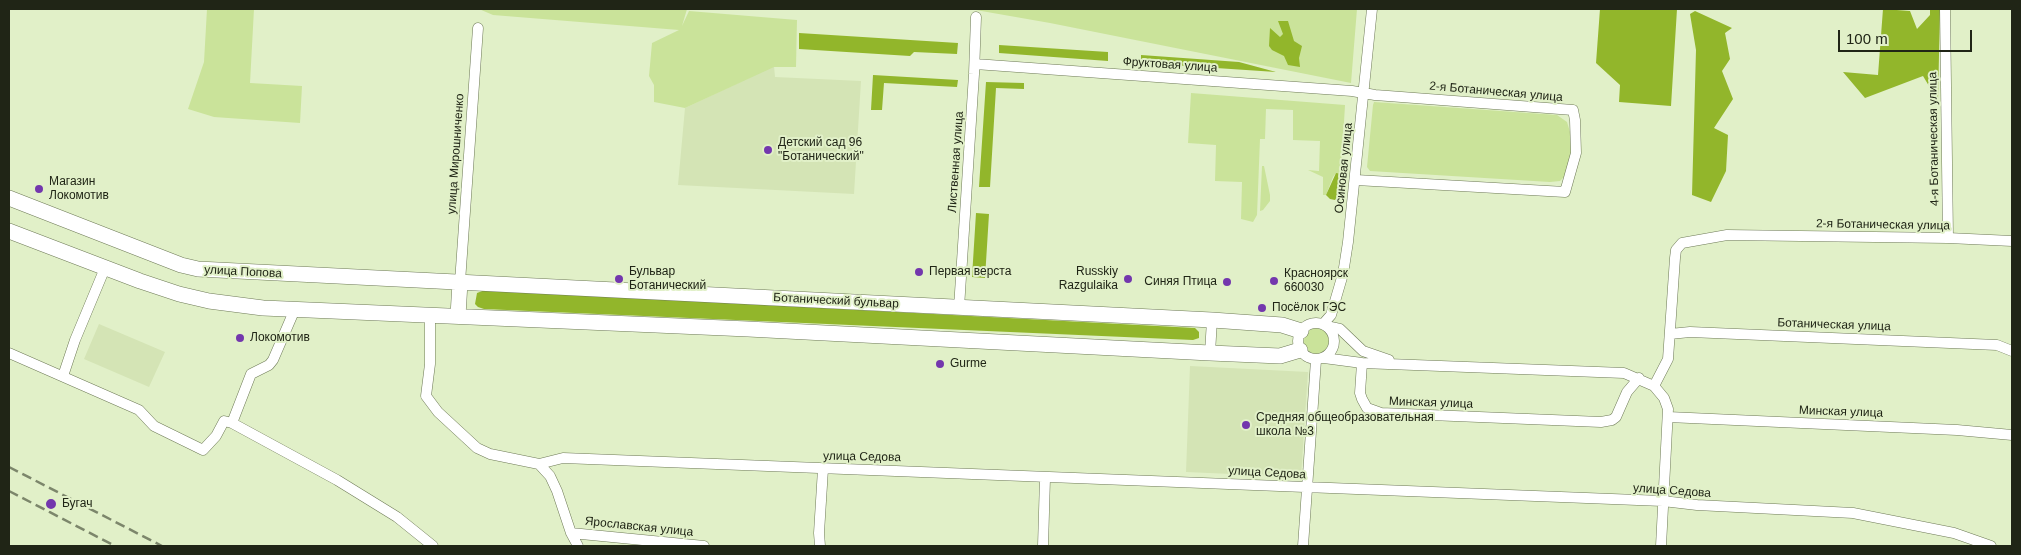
<!DOCTYPE html>
<meta charset="utf-8">
<style>
body{margin:0}
#map{position:relative;width:2021px;height:555px;overflow:hidden;background:#e1f0c8;font-family:Arial,sans-serif}
canvas{display:block}
.frame{position:absolute;inset:0;border:10px solid #202516;pointer-events:none}
.scale{position:absolute;left:1838px;top:30px;width:134px;height:22px;box-sizing:border-box;border:2px solid #202516;border-top:0;padding-left:6px;font-size:15px;line-height:18px;white-space:nowrap;color:#202516;-webkit-text-stroke:4px #e1f0c8;paint-order:stroke}
</style>
<div id="map">
<canvas width="2021" height="555"></canvas>
<div class="frame"></div>
<div class="scale">100 m</div>
</div>
<script>
const ctx = document.querySelector('canvas').getContext('2d');
ctx.lineJoin = 'round';
function paint(path, color) { ctx.fillStyle = color; ctx.fill(path, 'evenodd'); }
const toPath = rows => new Path2D(rows.map(r => 'M' + r).join(''));
function trace(path, color, width, dash) { ctx.strokeStyle = color; ctx.lineWidth = width; ctx.lineCap = dash ? 'butt' : 'round'; ctx.setLineDash(dash || []); ctx.stroke(path); }
function drawText(font, color, halo, rows, align = 'center') {
  ctx.font = font + ' Arial,sans-serif'; ctx.lineWidth = 4; ctx.setLineDash([]); ctx.textBaseline = 'middle'; ctx.strokeStyle = halo; ctx.fillStyle = color; for (const [text, x, y, turn = 0] of rows) {
    ctx.save(); ctx.translate(x, y); ctx.rotate((+turn || 0) * Math.PI / 180); ctx.textAlign = isNaN(turn) ? turn : align; if (halo) ctx.strokeText(text, 0, 0); ctx.fillText(text, 0, 0); ctx.restore();
  }
}
paint(toPath([
 [774,66,775,77,861,81,854,194,678,185,685,108],
 [99,324,165,352,149,387,84,359],
 [1190,366,1308,372,1301,477,1186,472]
]), '#d4e4b5');
paint(toPath([
 [207,9,254,9,250,83,302,86,300,123,214,117,188,109,204,62],
 [479,9,687,9,682,26,689,11,797,20,796,67,774,67,685,108,654,102,654,85,649,76,652,43,679,30,493,15],
 [970,9,1357,9,1351,83,1050,23],
 [1191,93,1345,105,1341,173,1336,173,1333,177,1326,195,1323,195,1323,177,1308,170,1319,171,1320,141,1293,140,1293,110,1266,109,1265,139,1260,139,1257,215,1253,222,1241,219,1242,182,1215,181,1216,145,1188,143],
 [1374,102,1557,115,1567,122,1570,132,1572,145,1570,166,1566,175,1560,181,1550,182,1370,171,1367,167,1373,105],
 [1262,166,1264,166,1270,195,1270,201,1263,210,1260,211],
 '1304 341a13 13 0 1 1 26 0a13 13 0 1 1-26 0Z'
]), '#cae39a');
paint(toPath([
 [1600,9,1677,9,1671,106,1619,102,1620,85,1596,63],
 [1883,9,1910,11,1917,29,1930,15,1930,9,1940,9,1938,101,1923,76,1865,98,1843,72,1878,75],
 [1695,11,1732,28,1725,33,1730,59,1722,71,1733,99,1714,128,1728,135,1726,171,1711,202,1692,195,1696,50,1690,14],
 [1278,21,1288,21,1294,41,1302,46,1299,58,1300,67,1288,65,1284,56,1272,50,1269,46,1270,28,1280,37,1283,34],
 [799,33,958,43,957,54,914,52,910,56,799,49],
 [999,45,1108,52,1108,61,999,53],
 [1141,55,1239,62,1276,72,1141,63],
 [873,75,958,80,957,87,884,83,882,110,871,110],
 [986,82,1024,83,1024,89,996,88,990,187,979,187],
 [1336,173,1343,174,1338,197,1335,200,1330,199,1326,195],
 [976,213,989,214,985,278,972,277],
 [485,290,1195,328,1199,332,1199,338,1193,340,484,309,478,307,475,304,477,293]
]), '#92b62b');
const street = toPath([
 [1945,9,1948,238],
 [975,64,1352,91,1375,95,1573,110,1575,120,1576,153,1565,192,1356,180],
 [460,282,478,28],
 [959,308,974,74,976,17],
 [430,314,430,364,426,396,438,412,477,448,490,454,539,464,550,476,557,491,571,533,578,546],
 '1298 341a18 18 0 1 1 36 0a18 18 0 1 1-36 0Z',
 [1323,324,1331,315,1343,274,1348,242,1372,9],
 [1326,326,1340,329,1363,351,1389,360],
 [1670,334,1690,332,1997,345,2012,351],
 [9,353,139,410,154,426,203,450,216,436,224,421,232,423,337,480,397,517,433,546],
 [1210,353,1212,320],
 [1324,358,1362,363,1624,373,1654,386,1664,398,1668,409,1661,546],
 [1362,363,1360,393,1362,399,1367,408,1381,413,1601,422,1612,420,1616,417,1627,392,1639,378],
 [63,376,75,340,105,268],
 [1654,386,1668,359,1675,258,1676,250,1682,243,1727,235,1948,238,2012,241],
 [1668,417,1957,430,2012,435],
 [232,423,251,374,269,365,273,360,295,309],
 [539,464,563,458,1663,501,1697,505,1853,513,1954,533,1991,546],
 [571,533,704,546],
 [820,546,819,533,823,469],
 [1043,546,1045,478],
 [1303,546,1316,360]
]);
const secondary = toPath([
 [9,198,181,265,198,269,1212,320,1282,325,1301,331],
 [9,231,140,281,179,294,209,301,263,308,748,329,1210,353,1280,356,1300,350],
 [458,316,460,282]
]);
trace(street, '#6e7a57', 11);
trace(secondary, '#6e7a57', 16);
trace(street, '#fff', 10);
trace(secondary, '#fff', 15);
trace(toPath([
 [9,467,162,546],
 [9,491,115,546]
]), '#7c866b', 2.5, [10, 5]);
for (const [x, y, r, color] of [
 [768,150,5,"#7337ad"],
 [39,189,5,"#7337ad"],
 [919,272,5,"#7337ad"],
 [619,279,5,"#7337ad"],
 [1128,279,5,"#7337ad"],
 [1274,281,5,"#7337ad"],
 [1227,282,5,"#7337ad"],
 [1262,308,5,"#7337ad"],
 [240,338,5,"#7337ad"],
 [940,364,5,"#7337ad"],
 [1246,425,5,"#7337ad"],
 [51,504,6,"#7337ad"]
]) { const dot = new Path2D(); dot.arc(x, y, r, 0, 2 * Math.PI); ctx.fillStyle = color; ctx.fill(dot); trace(dot, '#e1f0c8', 2); }
drawText('12px', '#202516', '#e1f0c8', [
 ["Фруктовая улица",1170,65,4],
 ["2-я Ботаническая улица",1496,92,5],
 ["4-я Ботаническая улица",1934,139,-91],
 ["улица Мирошниченко",456,154,-86],
 ["Лиственная улица",956,162,-86],
 ["Осиновая улица",1344,168,-84],
 ["2-я Ботаническая улица",1883,225,1],
 ["улица Попова",243,272,3],
 ["Ботанический бульвар",836,301,3],
 ["Ботаническая улица",1834,325,2],
 ["Минская улица",1431,403,2],
 ["Минская улица",1841,412,2],
 ["улица Седова",862,457,1],
 ["улица Седова",1267,473,3],
 ["улица Седова",1672,491,4],
 ["Ярославская улица",639,527,6]
]);
drawText('12px', '#202516', '#e1f0c8', [
 ["Детский сад 96",778,143],
 ["\"Ботанический\"",778,157],
 ["Магазин",49,182],
 ["Локомотив",49,196],
 ["Бульвар",629,272],
 ["Ботанический",629,286],
 ["Первая верста",929,272],
 ["Russkiy",1118,272,"right"],
 ["Razgulaika",1118,286,"right"],
 ["Красноярск",1284,274],
 ["660030",1284,288],
 ["Синяя Птица",1217,282,"right"],
 ["Посёлок ГЭС",1272,308],
 ["Локомотив",250,338],
 ["Gurme",950,364],
 ["Средняя общеобразовательная",1256,418],
 ["школа №3",1256,432],
 ["Бугач",62,504]
], 'left');
</script>
